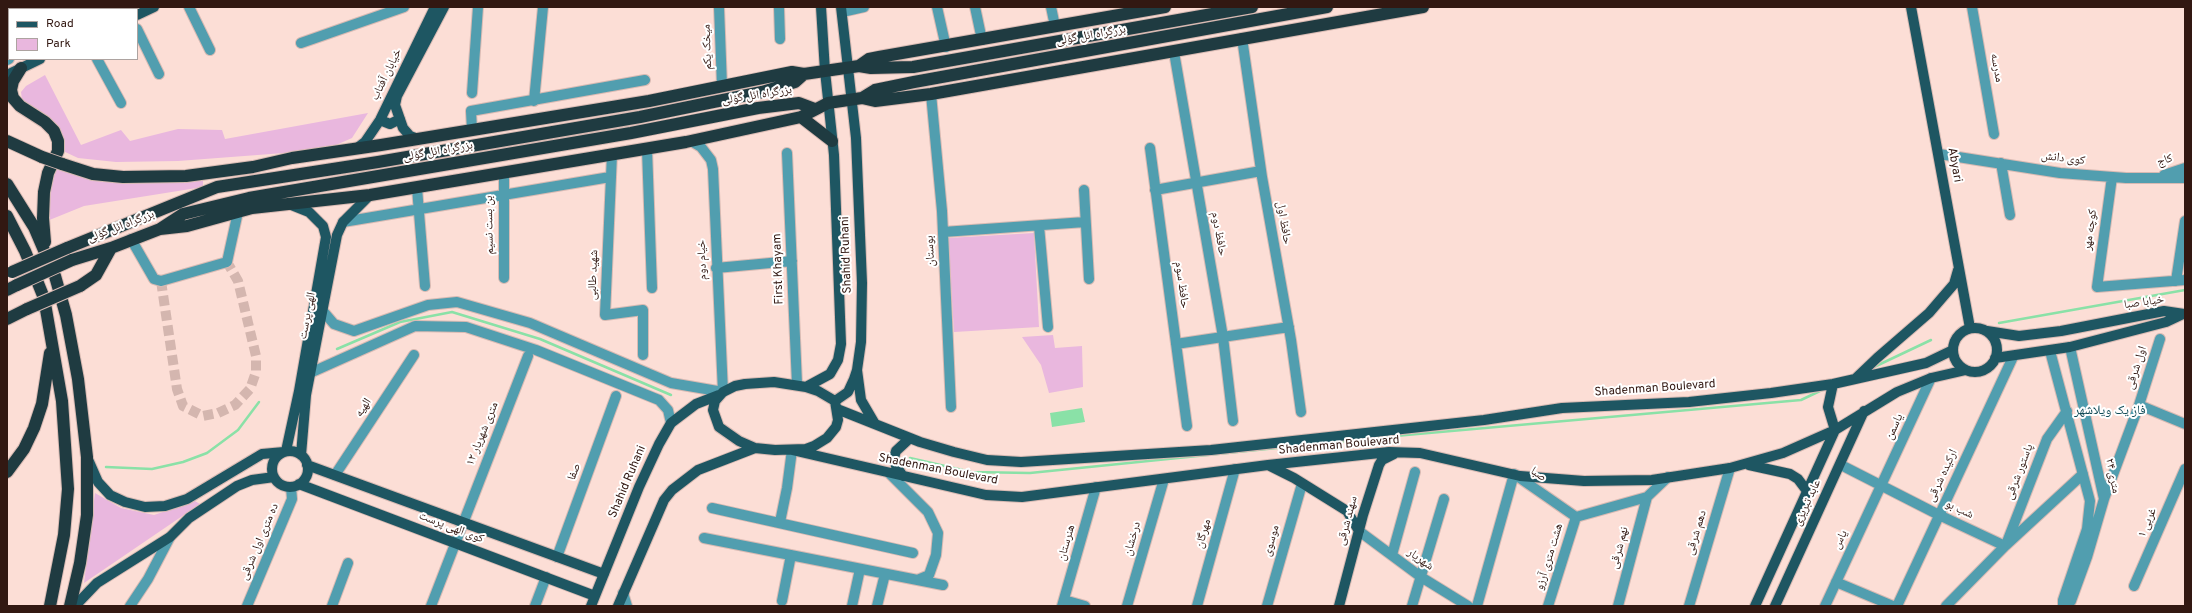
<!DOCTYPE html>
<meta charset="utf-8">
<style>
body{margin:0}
#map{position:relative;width:2192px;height:613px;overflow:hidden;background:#fcded6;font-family:Overpass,sans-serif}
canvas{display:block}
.frame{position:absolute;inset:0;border:8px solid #321812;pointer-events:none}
.legend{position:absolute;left:8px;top:8px;width:130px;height:52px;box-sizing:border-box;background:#fff;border:1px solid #ada3a0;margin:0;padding:5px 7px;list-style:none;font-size:12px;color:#321812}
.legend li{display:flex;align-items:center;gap:8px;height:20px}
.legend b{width:20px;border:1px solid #ada3a0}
</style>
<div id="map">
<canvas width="2192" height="613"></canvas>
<div class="frame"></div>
<ul class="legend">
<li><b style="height:5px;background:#1e5662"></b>Road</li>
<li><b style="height:11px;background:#e9b7de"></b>Park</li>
</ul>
</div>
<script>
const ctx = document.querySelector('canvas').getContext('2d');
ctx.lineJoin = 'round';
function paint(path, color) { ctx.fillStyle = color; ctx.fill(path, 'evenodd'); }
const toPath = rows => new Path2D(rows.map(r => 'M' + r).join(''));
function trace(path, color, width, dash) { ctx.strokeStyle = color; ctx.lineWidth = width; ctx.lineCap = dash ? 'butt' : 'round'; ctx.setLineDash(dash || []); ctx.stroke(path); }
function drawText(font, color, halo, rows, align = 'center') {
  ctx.font = font + ' Overpass,"Noto Naskh Arabic",sans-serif'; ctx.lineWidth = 4; ctx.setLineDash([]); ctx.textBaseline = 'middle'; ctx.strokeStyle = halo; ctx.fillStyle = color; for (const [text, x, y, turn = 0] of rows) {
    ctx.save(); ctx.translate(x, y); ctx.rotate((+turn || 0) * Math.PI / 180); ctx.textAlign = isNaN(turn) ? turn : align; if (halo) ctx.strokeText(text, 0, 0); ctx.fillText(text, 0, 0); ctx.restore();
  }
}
paint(toPath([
 [45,75,81,145,121,130,130,141,178,129,222,130,225,139,368,113,352,138,336,145,284,153,178,161,116,162,78,158,63,151,22,100,21,92,26,86],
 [54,168,98,178,203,178,203,187,84,206,47,221,48,199],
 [1034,233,1039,327,954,332,948,238],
 [1053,335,1055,348,1082,346,1083,387,1049,393,1041,365,1022,337],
 [95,493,121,508,154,515,195,501,200,504,84,583]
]), '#e9b7de');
paint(toPath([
 [1082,408,1085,422,1052,427,1050,413]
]), '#8ae1a7');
trace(toPath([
 [78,9,82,7],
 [1999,323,2185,290],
 [337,349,400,322,452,312,540,339,671,395],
 [1874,367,1931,340],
 [910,458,971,472,1030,473,1395,436,1801,400,1822,390],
 [106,467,152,469,183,462,207,453,238,430,259,402]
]), '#8ae1a7', 2.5);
trace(toPath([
 [161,281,177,389,183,406,203,416,218,413,235,405,250,389,256,372,256,356,238,281,227,262]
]), '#d4b6af', 10, [10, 5]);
const minor = toPath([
 [189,7,210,50],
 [719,7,722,86],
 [779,7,780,39],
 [937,7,946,47],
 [975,7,982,40],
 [1051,7,1055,26],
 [1972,7,1994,134],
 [53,9,57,7],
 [842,12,864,7],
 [137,29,159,74],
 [1242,38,1262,177,1291,340,1301,412],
 [301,43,404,7],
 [1174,52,1223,337,1233,421],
 [97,59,121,103],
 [7,60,9,59],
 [472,93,478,7],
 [931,94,942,211,951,407],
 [534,101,543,7],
 [472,130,471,111,645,80],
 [1150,148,1187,426],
 [647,149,652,288],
 [787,153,797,384],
 [612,154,605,315,643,310,643,355],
 [1939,154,2060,173,2126,178,2185,178],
 [2001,163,2010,215],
 [2164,175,2185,168],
 [2112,177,2097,287,2185,280],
 [417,188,425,286],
 [1084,190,1089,279],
 [1155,190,1261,171],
 [343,222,610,177],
 [1039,226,1048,327],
 [943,232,1085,222],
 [131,239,154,279,161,281,227,262,238,212],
 [716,268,792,261],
 [504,278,504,173],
 [2176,281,2185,221],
 [322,310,334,324,354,331,428,305,457,302,530,323,671,383,723,392,713,169,711,160,701,147,691,141,686,142],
 [1176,344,1289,327],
 [2050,351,2090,501,2087,529,2063,600,2063,606],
 [310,373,415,326,466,327,536,350,659,400,668,410,671,423],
 [2139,405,2185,424],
 [1841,465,1939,515,2005,546],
 [890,474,928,512,938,533,936,555,929,575,917,580],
 [335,475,414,355],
 [2104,499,2139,405,2160,339],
 [712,508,913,553],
 [780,522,787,488,792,450],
 [1359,531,1421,577,1468,606],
 [704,538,943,585],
 [2007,542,2047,439,2067,411],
 [1392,555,1415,472],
 [557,557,616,396],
 [1836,582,1893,606],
 [2134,586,2185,469],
 [623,593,627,606],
 [1064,600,1085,606],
 [782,601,791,555],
 [130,606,148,579,170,537],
 [247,606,292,499,291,487],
 [332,606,348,563],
 [431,606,528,356],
 [535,606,546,577],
 [852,606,860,569],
 [877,606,885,574],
 [1062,606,1096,487],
 [1127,606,1164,479],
 [1197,606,1235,469],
 [1267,606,1302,484],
 [1412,606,1444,499],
 [1477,606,1514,474,1576,517,1647,497,1668,477],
 [1548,606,1576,517],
 [1618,606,1647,497],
 [1689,606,1730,468],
 [1825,606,1931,378],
 [1897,606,2013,357],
 [1946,606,2005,546,2083,474],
 [2067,606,2071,601,2087,557,2104,499,2070,347]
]);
const major = toPath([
 [1911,7,1970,328],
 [137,15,154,7],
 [7,75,40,59],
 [380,120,390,124,400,119],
 [418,139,410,136,403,128,395,105,397,96,444,7],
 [356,149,365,142,380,120,435,7],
 '1953 350a22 22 0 1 1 44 0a22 22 0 1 1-44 0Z',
 [1987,331,2019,336,2061,331,2164,311,2184,314],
 [1995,358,2070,347,2166,322,2183,314],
 [857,370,861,400,875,424],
 [1855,379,1877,358,1929,313,1954,284,1958,270],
 [774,382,806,387,818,391,835,401,838,420,836,427,827,438,814,446,806,449,775,450,755,448,739,441,719,427,713,410,715,401,723,392,735,386,745,384,774,382],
 [806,387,830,374,838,360,841,344,834,155,825,71,821,7],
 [835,401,848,392,854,379,857,370,861,342,862,283,856,138,841,7],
 [837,409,920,442,954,452,987,460,1021,462,1211,450,1484,420,1562,408,1689,402,1771,393,1833,384,1926,363,1953,350],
 [792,450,986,495,1022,497,1268,465,1389,452,1420,453,1520,476,1584,481,1652,480,1730,468,1783,453,1835,430,1897,392,1931,378,1966,370],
 [286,451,299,391,326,237,323,226,309,212,289,204],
 '272 469a18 18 0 1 1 36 0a18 18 0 1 1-36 0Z',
 [301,455,306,395,337,235,343,222,370,195],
 [87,457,98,482,110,495,125,502,145,507,165,506,187,499,262,454,284,452],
 [307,465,604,574],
 [1268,465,1294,478,1347,511,1359,531],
 [1749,465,1790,474,1798,479,1807,491],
 [903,476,896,466,894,458,896,451,910,438],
 [299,484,595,596],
 [75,606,97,583,170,537,189,518,237,486,252,480,274,477],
 [591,606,639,487,659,444,671,423,696,404,719,395],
 [618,606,664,500,672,490,698,470,755,448],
 [1339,606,1363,515,1379,465,1382,460,1394,454],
 [1755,606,1835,430,1828,407,1833,384],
 [1775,606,1864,411]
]);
const highway = toPath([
 [859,66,871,68,913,67,1252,7],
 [21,68,13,81,11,90,13,98,20,106,45,122,54,131,58,141,58,151,48,173,44,192,43,218,45,242],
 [862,98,875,90,914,82,1327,7],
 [801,117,832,141],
 [7,141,42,157],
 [62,164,93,174,123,177,186,176,253,167,292,158,381,145,649,101,792,72,804,74,859,66,869,59,879,57,1165,7],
 [7,184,34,227,55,276,66,315,78,379,87,457,87,515,80,563,70,606],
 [7,216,25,251,44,298,62,401,68,489,64,535,50,606],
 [160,229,187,226,252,208,370,195,686,142,801,117,828,103,862,98,875,101,931,94,1423,7],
 [67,248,217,187,378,162,640,117,762,92,795,82,804,74],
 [72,260,111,248,160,229,183,214,249,198,631,133,758,108,799,103,815,109],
 [80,286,96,275,111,248],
 [7,290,17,285],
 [7,319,27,309],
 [7,472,24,449,34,428,42,404,50,353]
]);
trace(minor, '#d8bab3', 12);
trace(major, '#d8bab3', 12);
trace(highway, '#d8bab3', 14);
trace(minor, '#519eaf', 10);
trace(major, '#1e5662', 10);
trace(highway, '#1f3b41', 12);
const highwayBridge = toPath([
 [42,157,62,164],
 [12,272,67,248],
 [17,285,72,260],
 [27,309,80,286]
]);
trace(highwayBridge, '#d8bab3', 14, []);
trace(highwayBridge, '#1f3b41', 12);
drawText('12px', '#321812', '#fff', [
 ["بزرگراه ائل گؤلی",1091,36,-10],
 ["میخک یکم",708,47,-92],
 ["مدرسه",1996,68,80],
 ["خیابان آفتاب",387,75,-64],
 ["بزرگراه ائل گؤلی",757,96,-9],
 ["بزرگراه ائل گؤلی",438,152,-10],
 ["کوی دانش",2063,159,7],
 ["کاج",2165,161,-18],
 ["Abyari",1954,165,80],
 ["حافظ اول",1283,223,80],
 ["بن بست نسیم",490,225,-91],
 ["بزرگراه ائل گؤلی",121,227,-21],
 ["کوچه مهر",2091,230,-82],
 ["حافظ دوم",1218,234,80],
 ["بوستان",931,251,-93],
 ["Shahid Ruhani",847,255,-92],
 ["خیام دوم",703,260,-92],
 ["First Khayam",779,269,-92],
 ["شهید طالبی",594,275,-88],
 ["حافظ سوم",1181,285,82],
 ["خیابا صبا",2144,303,-8],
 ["الهی پرست",308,316,-79],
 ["اول شرقی",2137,368,-72],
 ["Shadenman Boulevard",1655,389,-4],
 ["الهیه",364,408,-57],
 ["یاسمن",1895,427,-65],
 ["۱۲ متری شهریار",483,434,-68],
 ["Shadenman Boulevard",1339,446,-5],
 ["Shadenman Boulevard",938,470,11],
 ["صفا",575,472,-70],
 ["پاستور شرقی",2020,472,-69],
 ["صبا",1538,475,34],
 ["ارکیده شرقی",1943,476,-65],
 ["۲۴ متری",2112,476,79],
 ["Shahid Ruhani",628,482,-67],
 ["عابد تبریزی",1808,503,-65],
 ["شب بو",1959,510,25],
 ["سهند شرقی",1348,521,-75],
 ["۱ غربی",2148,523,-67],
 ["کوی الهی پرست",451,528,21],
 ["دهم شرقی",1697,533,-73],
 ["مهرگان",1204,534,-74],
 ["درخشان",1133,539,-74],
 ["یاس",1841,540,-65],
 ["موسوی",1272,541,-74],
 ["ده متری اول شرقی",260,542,-67],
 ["هنرستان",1067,543,-74],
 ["نهم شرقی",1620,548,-75],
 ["هشت متری آرزو",1550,557,-73],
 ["شهریار",1420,560,35]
]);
drawText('13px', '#0e4955', '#fff', [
 ["فاز یک ویلاشهر",2110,411]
]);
</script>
